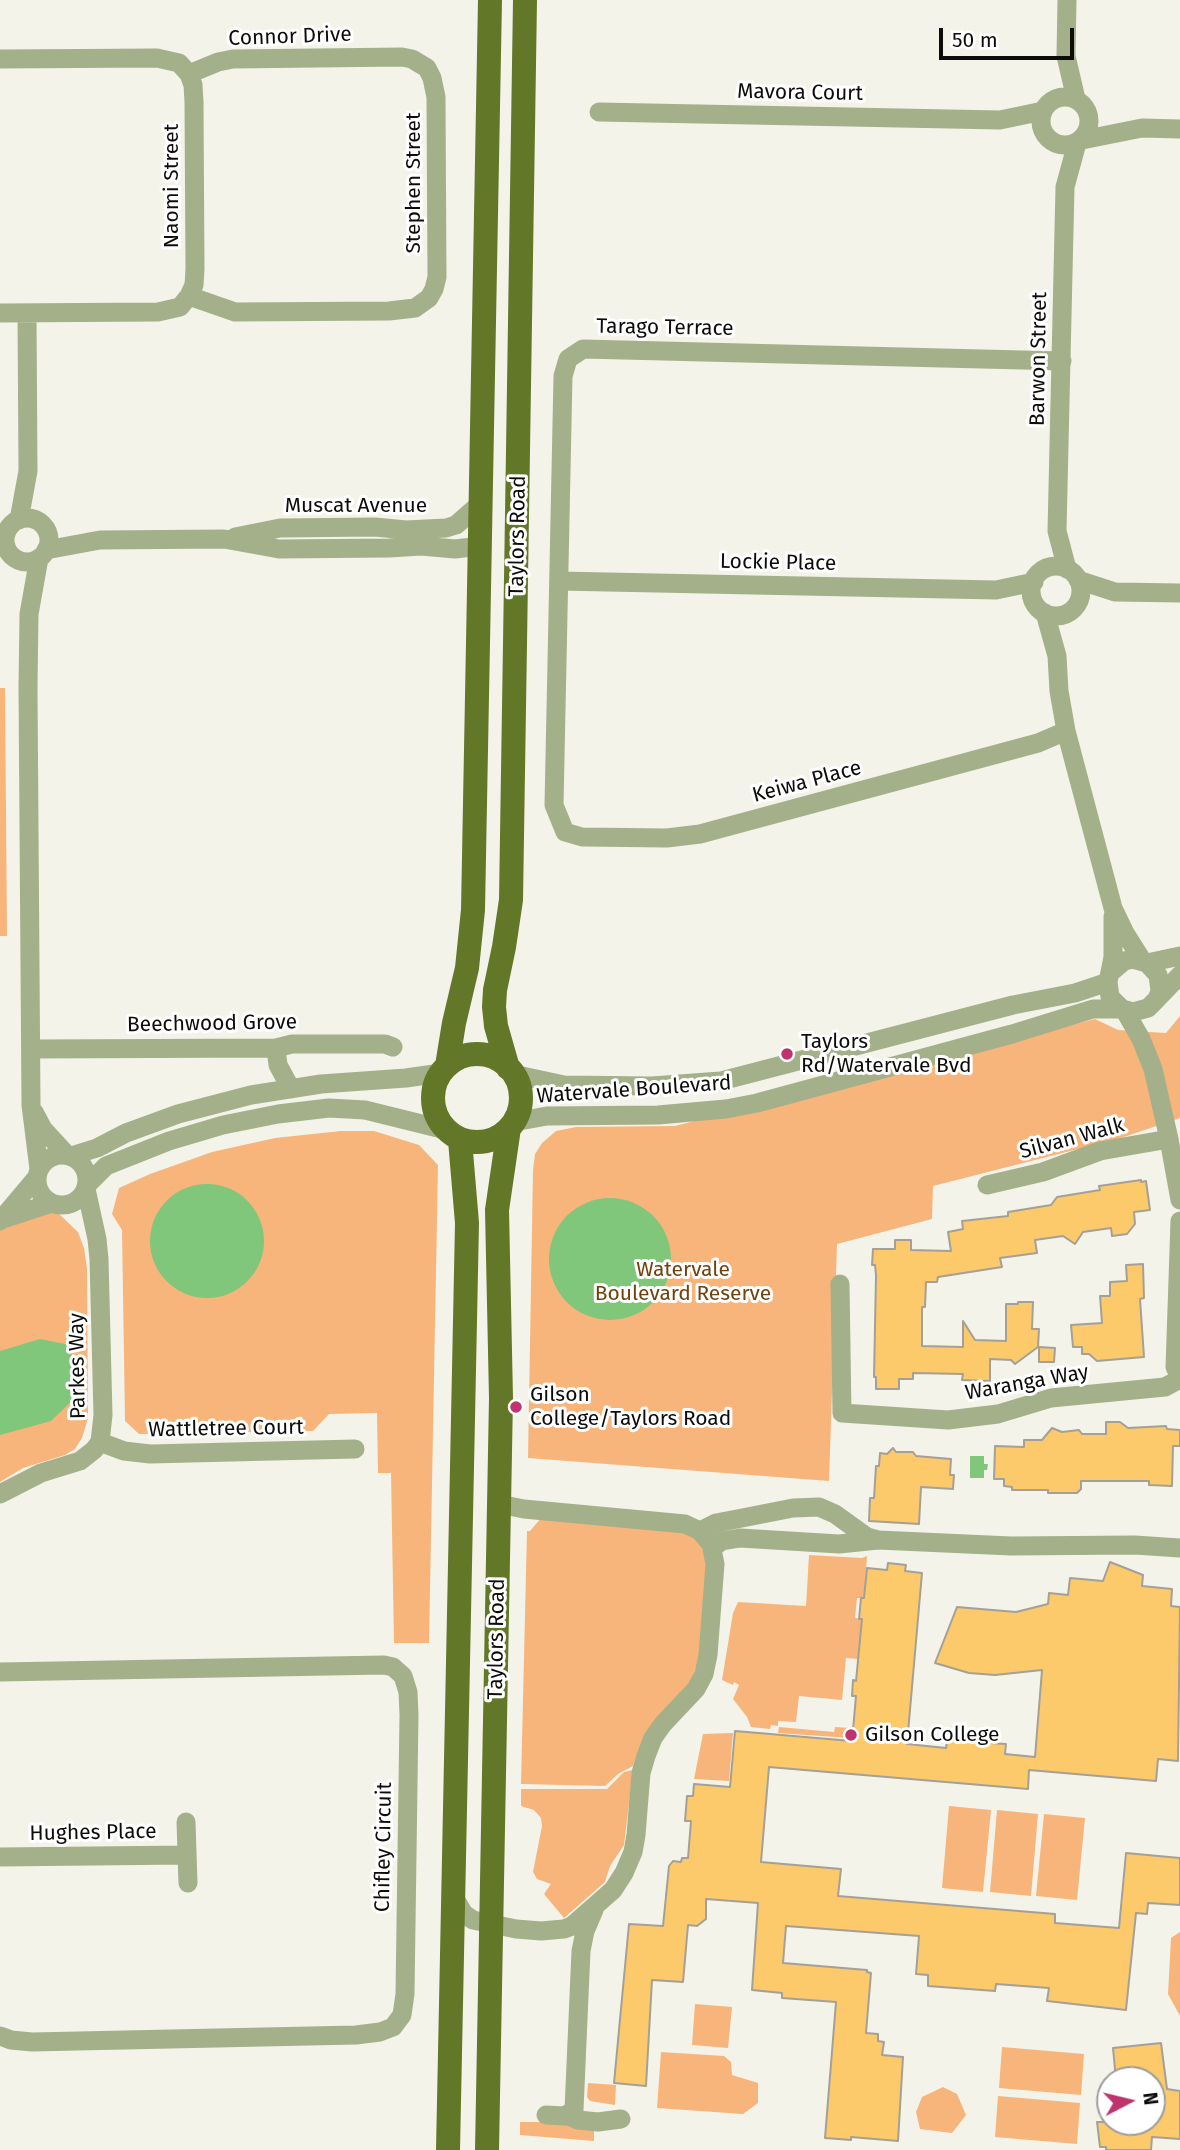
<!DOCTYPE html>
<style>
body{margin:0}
#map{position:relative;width:1180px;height:2150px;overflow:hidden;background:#f4f3ea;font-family:"Fira Sans",sans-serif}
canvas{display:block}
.north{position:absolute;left:1096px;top:2066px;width:70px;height:70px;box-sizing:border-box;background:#fff;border:2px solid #9e9e9d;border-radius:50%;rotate:83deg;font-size:19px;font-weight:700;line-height:28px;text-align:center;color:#0d0c0a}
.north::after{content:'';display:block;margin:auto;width:24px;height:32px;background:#be346e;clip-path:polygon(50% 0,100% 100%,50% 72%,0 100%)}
.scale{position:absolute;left:939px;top:28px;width:135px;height:32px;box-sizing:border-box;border:4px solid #0d0c0a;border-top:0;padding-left:9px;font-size:21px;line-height:24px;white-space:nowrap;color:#0d0c0a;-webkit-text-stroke:5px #fff;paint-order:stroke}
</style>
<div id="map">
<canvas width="1180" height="2150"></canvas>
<div class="north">N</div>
<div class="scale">50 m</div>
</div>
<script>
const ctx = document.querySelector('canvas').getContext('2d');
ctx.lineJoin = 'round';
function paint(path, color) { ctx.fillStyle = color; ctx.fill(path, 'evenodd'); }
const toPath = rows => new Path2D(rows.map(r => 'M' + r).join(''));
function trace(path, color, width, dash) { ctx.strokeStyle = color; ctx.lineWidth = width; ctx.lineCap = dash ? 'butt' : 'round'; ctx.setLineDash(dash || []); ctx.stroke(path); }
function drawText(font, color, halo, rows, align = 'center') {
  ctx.font = font + ' "Fira Sans",sans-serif'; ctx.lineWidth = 6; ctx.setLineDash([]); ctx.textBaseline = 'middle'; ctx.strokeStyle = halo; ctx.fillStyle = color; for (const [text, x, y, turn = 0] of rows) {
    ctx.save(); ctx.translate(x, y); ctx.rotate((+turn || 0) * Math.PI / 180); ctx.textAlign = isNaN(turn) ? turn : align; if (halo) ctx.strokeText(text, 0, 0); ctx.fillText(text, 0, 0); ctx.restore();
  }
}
paint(toPath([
 [0,688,5,688,7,936,0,936],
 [1180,1016,1180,1118,1121,1138,933,1186,932,1219,837,1244,829,1481,528,1458,533,1170,535,1154,542,1143,556,1131,576,1127,675,1126,1095,1019,1118,1030,1166,1033],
 [341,1131,374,1131,419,1145,438,1165,429,1643,394,1643,391,1473,378,1473,377,1413,329,1414,313,1431,139,1434,125,1421,122,1230,112,1214,119,1188,150,1174,212,1152,275,1138],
 [56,1211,78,1232,84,1248,87,1269,88,1418,82,1438,75,1449,65,1455,23,1468,0,1482,0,1229],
 [541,1518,686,1530,696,1536,708,1560,700,1657,691,1681,652,1724,640,1746,633,1766,618,1774,605,1786,521,1784,527,1531,530,1531],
 [809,1555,862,1558,867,1556,864,1598,857,1598,855,1618,862,1619,858,1659,846,1658,842,1700,799,1696,796,1722,778,1721,778,1726,771,1725,770,1729,751,1727,747,1717,733,1699,739,1685,734,1682,733,1685,722,1680,733,1613,738,1602,806,1606],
 [779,1727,834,1732,835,1727,851,1728,850,1738,778,1733],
 [733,1733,729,1781,694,1779,703,1734],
 [633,1770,624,1845,610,1866,605,1882,564,1918,544,1894,551,1884,537,1879,533,1872,542,1826,541,1818,534,1810,521,1806,521,1789,607,1789,624,1772],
 [949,1806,991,1810,983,1892,942,1888],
 [997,1810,1038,1814,1031,1896,990,1892],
 [1044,1814,1085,1818,1077,1900,1036,1896],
 [1180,1932,1180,2016,1168,1994,1171,1938],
 [695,2004,732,2007,728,2048,692,2045],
 [1002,2047,1084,2054,1081,2095,999,2088],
 [661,2052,724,2056,731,2062,732,2075,758,2083,758,2103,743,2114,657,2108],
 [588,2083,616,2085,615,2105,590,2101,587,2097],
 [943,2087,957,2094,966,2115,952,2133,920,2129,916,2112,922,2097],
 [998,2096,1080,2103,1077,2144,995,2137],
 [520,2122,565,2122,594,2126,594,2141,520,2135]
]), '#f7b57c');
paint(toPath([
 '150 1241a57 57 0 1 1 114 0a57 57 0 1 1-114 0Z',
 '549 1259a61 61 0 1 1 122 0a61 61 0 1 1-122 0Z',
 [40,1339,70,1345,79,1394,51,1421,0,1435,0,1351],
 [970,1456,984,1456,984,1464,988,1464,987,1470,984,1470,984,1478,970,1478]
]), '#80c67b');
const building = toPath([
 [1141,1180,1141,1182,1146,1181,1150,1210,1134,1212,1135,1224,1127,1234,1112,1236,1111,1228,1083,1232,1075,1244,1063,1236,1035,1240,1037,1253,1000,1258,1002,1267,938,1277,937,1282,926,1282,925,1307,922,1307,922,1346,963,1347,963,1321,975,1340,1006,1341,1006,1304,1018,1304,1018,1302,1033,1302,1032,1329,1039,1329,1038,1347,1015,1364,1011,1360,990,1359,990,1381,962,1380,963,1374,913,1373,913,1379,899,1379,899,1389,876,1389,876,1377,874,1377,876,1275,875,1265,872,1265,873,1249,895,1249,895,1240,911,1240,911,1250,951,1251,948,1232,963,1229,962,1221,1008,1216,1008,1212,1051,1205,1057,1197,1100,1190,1099,1186,1141,1180],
 [1143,1264,1144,1298,1140,1299,1144,1357,1097,1361,1089,1354,1082,1354,1082,1347,1073,1347,1071,1325,1102,1323,1100,1296,1110,1296,1110,1282,1127,1281,1126,1265,1143,1264],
 [1039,1347,1055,1348,1054,1362,1039,1362,1039,1347],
 [1106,1422,1120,1422,1128,1428,1166,1426,1167,1429,1180,1430,1180,1446,1173,1446,1172,1486,1149,1485,1149,1481,1081,1481,1081,1489,1077,1493,1048,1493,1048,1490,1012,1490,1012,1487,1004,1486,1004,1479,994,1479,995,1446,1024,1447,1024,1440,1042,1440,1052,1428,1062,1432,1079,1430,1082,1434,1106,1434,1106,1422],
 [893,1448,896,1452,913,1452,916,1456,951,1459,950,1475,954,1475,953,1489,921,1487,919,1524,869,1521,870,1498,874,1498,876,1466,879,1466,880,1453,887,1454,893,1448],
 [1110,1562,1143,1575,1142,1586,1172,1589,1171,1606,1180,1607,1178,1761,1158,1759,1156,1781,1029,1770,1028,1789,769,1767,761,1862,841,1869,838,1896,1055,1914,1055,1923,1119,1928,1126,1853,1180,1858,1180,1905,1148,1903,1147,1914,1136,1913,1126,2010,1047,2001,1049,1988,996,1984,995,1991,928,1986,928,1975,916,1974,919,1936,786,1926,783,1963,867,1970,867,1972,871,1973,866,2033,878,2034,878,2041,884,2042,882,2055,903,2057,898,2141,851,2137,851,2140,825,2138,836,2002,782,1998,782,1993,752,1990,758,1903,706,1899,706,1919,697,1926,688,1925,683,1982,652,1980,646,2086,614,2083,629,1924,663,1926,669,1866,673,1861,681,1862,682,1858,688,1858,691,1821,685,1821,687,1796,693,1796,694,1784,730,1787,735,1731,852,1741,856,1696,852,1696,853,1680,856,1681,862,1619,859,1619,861,1598,864,1598,867,1568,887,1570,888,1563,906,1565,905,1571,922,1573,907,1744,946,1748,948,1735,961,1736,961,1741,1006,1744,1005,1754,1035,1757,1042,1670,995,1675,969,1673,935,1663,957,1607,1016,1612,1048,1604,1049,1593,1068,1595,1070,1578,1103,1581,1110,1562],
 [1161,2043,1167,2089,1180,2091,1180,2139,1152,2137,1151,2150,1106,2150,1106,2147,1100,2147,1097,2122,1152,2122,1152,2080,1116,2080,1113,2048,1161,2043]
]);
paint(building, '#fcc96b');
trace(building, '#a4a098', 2);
trace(toPath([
 [1067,0,1066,56,1076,99],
 [0,59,157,58,179,63,189,74,193,85,194,102,195,269,194,285,189,296],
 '1041 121a24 24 0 1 1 48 0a24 24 0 1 1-48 0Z',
 [599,112,1000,120,1043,111],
 [1082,140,1142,128,1180,129],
 [0,313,158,312,180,307,189,296,235,312,389,311,415,308,429,298,434,289,437,277,436,97,432,78,427,68,412,59,402,57,233,59,218,62,189,74],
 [1062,361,583,349,568,359,563,376,554,805,565,832,582,837,667,838,700,834,1038,743,1066,731],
 '5 540a22 22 0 1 1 44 0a22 22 0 1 1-44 0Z',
 [19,520,28,471,27,313],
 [235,537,280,528,375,527,406,530,446,528,456,525,481,503],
 [46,550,100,540,224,539,279,549,389,548,421,546,455,549,481,546],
 [39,558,29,614,28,688,31,1105,39,1169],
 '1031 591a25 25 0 1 1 50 0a25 25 0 1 1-50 0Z',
 [1067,569,1057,531,1065,187,1077,143],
 [1078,580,1115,592,1180,593],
 [559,581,996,590,1034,582],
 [1045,613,1057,656,1059,691,1066,731,1113,908,1125,933,1142,960],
 [1147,963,1180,956],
 [1110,973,1124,961,1133,959,1147,963,1158,975,1160,991,1157,999,1148,1008,1133,1012,1122,1009,1110,997,1108,982,1113,957,1113,916],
 [1157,999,1180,975],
 [1125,1011,1141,1039,1153,1069,1169,1139,1180,1200],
 [276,1048,278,1065,291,1089],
 [32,1049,276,1048,292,1044,385,1044,393,1047],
 [513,1074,564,1085,652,1086,721,1081,1013,1005,1075,993,1108,982],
 [34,1112,43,1129,66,1154],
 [514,1122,547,1116,658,1115,726,1109,757,1103,1012,1034,1093,1009,1122,1009],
 '37 1180a25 25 0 1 1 50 0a25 25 0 1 1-50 0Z',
 [71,1156,97,1148,126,1133,178,1114,251,1095,321,1084,406,1078,441,1073],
 [87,1185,106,1166,169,1141,223,1125,278,1114,329,1108,365,1110,446,1130],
 [987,1185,1043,1172,1100,1151,1169,1139],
 [3,1219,52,1203],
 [0,1221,37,1177],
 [1180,1221,1175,1367,1180,1377],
 [840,1284,842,1413,948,1420,998,1414,1051,1398,1165,1387,1180,1379],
 [100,1442,124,1451,150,1454,355,1449],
 [0,1494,41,1473,80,1461,94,1450,100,1442,103,1415,99,1259,97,1239,86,1189],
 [700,1531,716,1523,737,1519,793,1508,819,1507,835,1514,867,1537,878,1540],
 [712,1548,722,1541,740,1538,839,1544,878,1540,1011,1546,1135,1545,1180,1548],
 [0,1672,384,1665,393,1667,403,1676,408,1692,409,1715,405,1994,402,2015,393,2027,380,2032,356,2035,32,2042,11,2040,0,2036],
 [186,1822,188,1883],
 [0,1857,186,1855],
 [454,1897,464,1914,473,1920,516,1929,541,1931,564,1929,572,1926,613,1890,624,1873,633,1852,636,1835,641,1773,646,1756,653,1738,663,1724,696,1689,704,1674,708,1655,715,1564,711,1544,700,1531,685,1524,524,1509,499,1504],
 [546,2115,565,2116,574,2110,581,1951,585,1931,594,1910],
 [567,2115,578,2120,598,2122,621,2119]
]), '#a4b089', 19);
trace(toPath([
 '433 1098a44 44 0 1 1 88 0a44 44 0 1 1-88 0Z',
 [447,1066,454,1023,467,968,473,910,490,0],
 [508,1068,496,1026,494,1007,495,990,504,947,511,900,525,0],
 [448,2150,467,1223,460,1140],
 [487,2150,501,1398,497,1210,509,1128]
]), '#637728', 24);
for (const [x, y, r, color] of [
 [787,1054,7,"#be346e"],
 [516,1407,7,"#be346e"],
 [851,1735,7,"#be346e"]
]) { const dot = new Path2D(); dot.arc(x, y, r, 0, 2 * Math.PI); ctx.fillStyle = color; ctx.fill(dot); trace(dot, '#fff', 2.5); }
drawText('21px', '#0d0c0a', '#fff', [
 ["Connor Drive",290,37,-2],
 ["Mavora Court",800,93,1],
 ["Stephen Street",414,183,-90],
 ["Naomi Street",172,186,-90],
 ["Tarago Terrace",665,328,1],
 ["Barwon Street",1039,359,-89],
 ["Muscat Avenue",356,506],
 ["Taylors Road",518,536,-89],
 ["Lockie Place",778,563,1],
 ["Keiwa Place",807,782,-15],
 ["Beechwood Grove",212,1024,-1],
 ["Watervale Boulevard",634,1090,-4],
 ["Silvan Walk",1072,1139,-15],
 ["Parkes Way",78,1366,-91],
 ["Waranga Way",1027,1383,-10],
 ["Wattletree Court",226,1429,-1],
 ["Taylors Road",497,1639,-89],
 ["Hughes Place",93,1833,-1],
 ["Chifley Circuit",384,1847,-89]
]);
drawText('21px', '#0d0c0a', '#fff', [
 ["Taylors",801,1042],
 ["Rd/Watervale Bvd",801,1066],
 ["Gilson",530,1395],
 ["College/Taylors Road",530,1419],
 ["Gilson College",865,1735]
], 'left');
drawText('21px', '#73410a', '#fff', [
 ["Watervale",683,1270],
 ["Boulevard Reserve",683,1294]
]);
</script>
